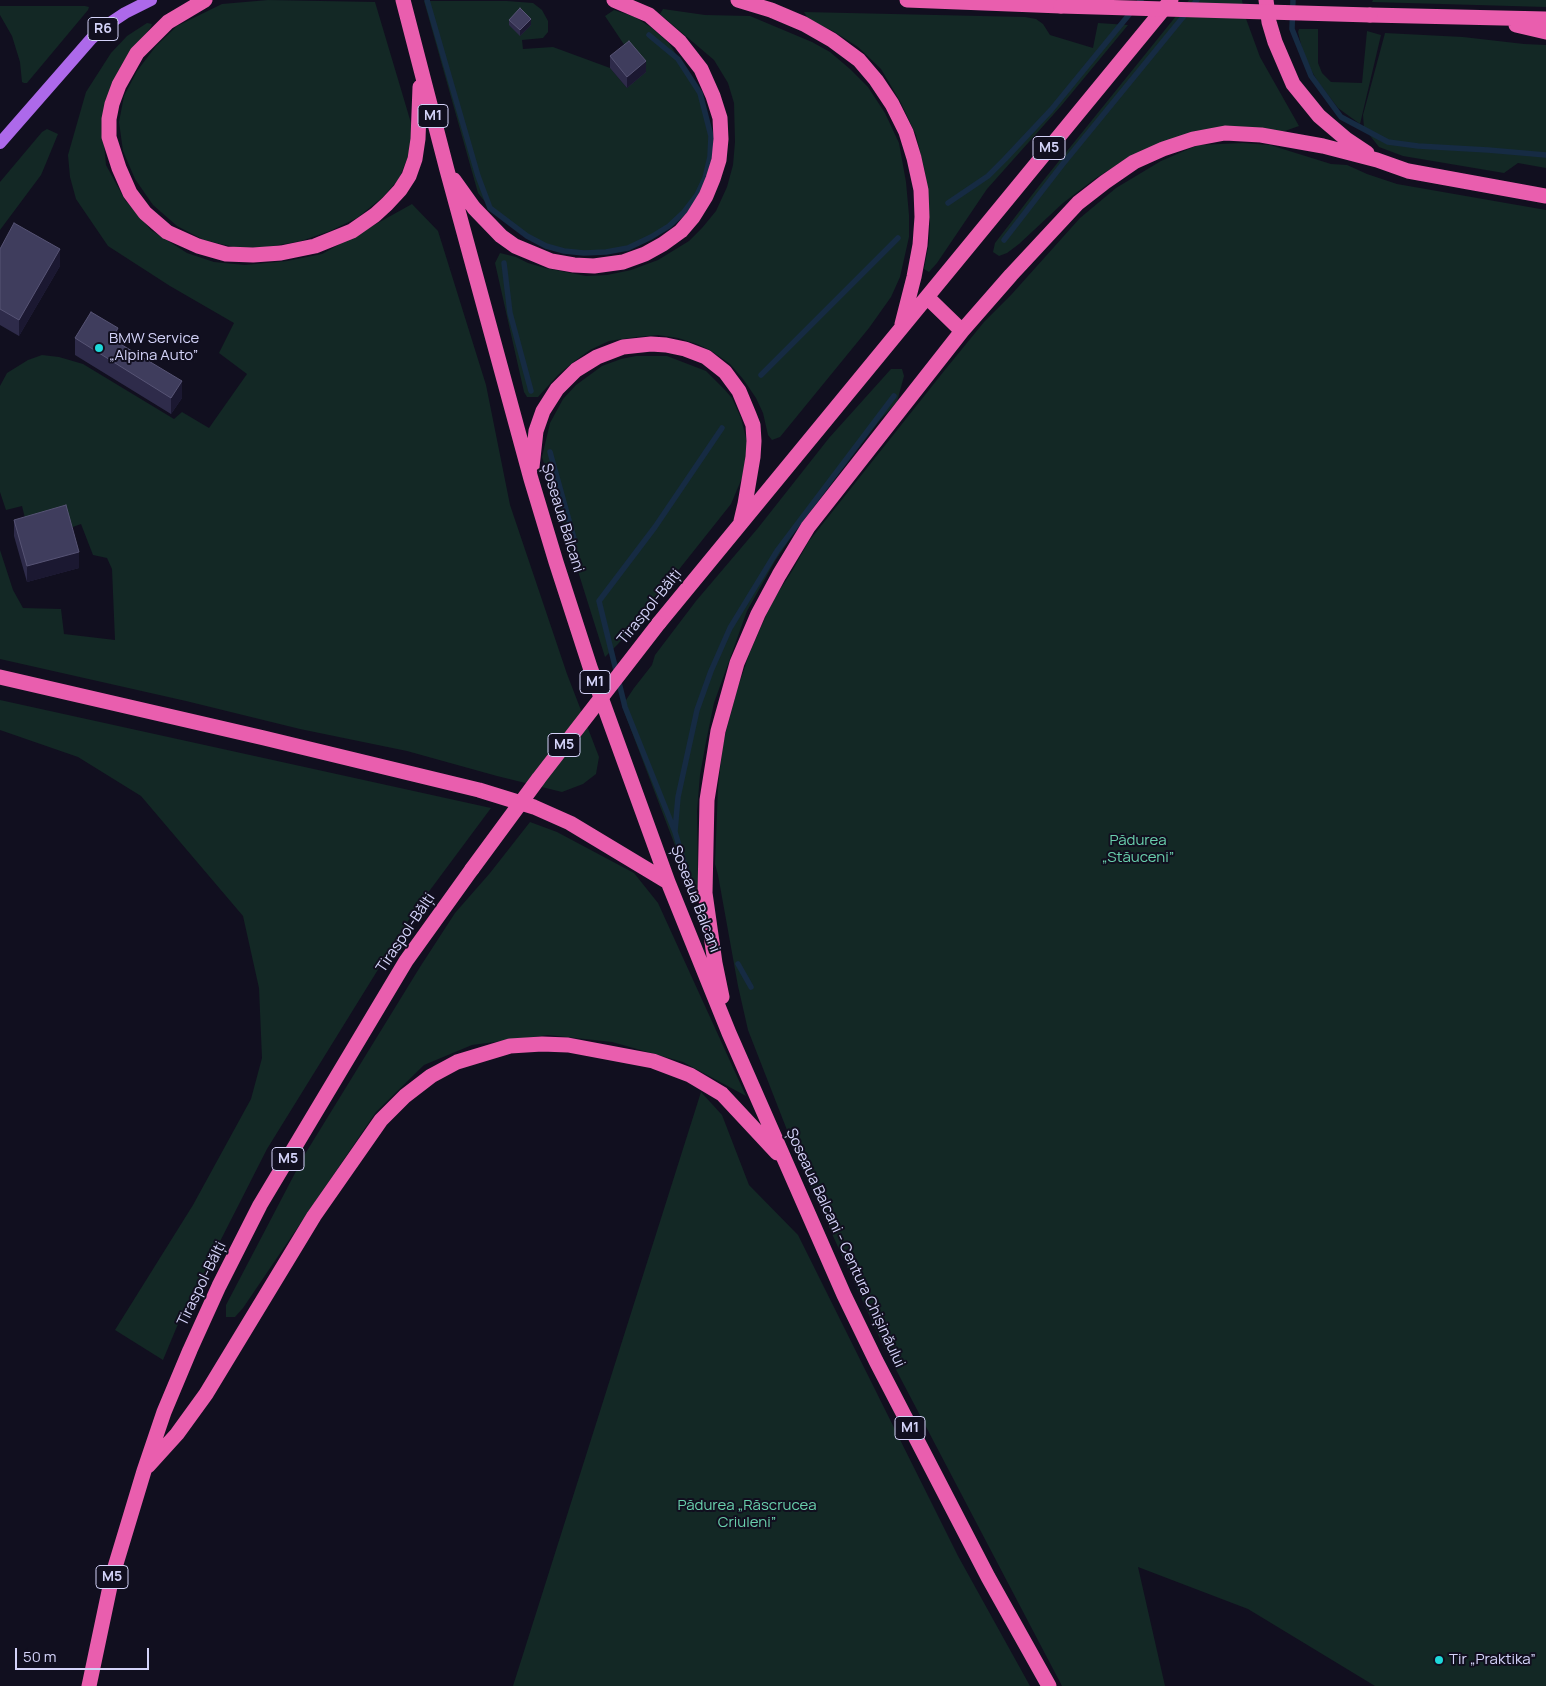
<!DOCTYPE html>
<meta charset="utf-8">
<style>
body{margin:0}
#map{position:relative;width:1546px;height:1686px;overflow:hidden;background:#110f1f;font-family:Manrope,sans-serif}
canvas{display:block}
.scale{position:absolute;left:15px;top:1648px;width:134px;height:22px;box-sizing:border-box;border:2px solid #d4d3f9;border-top:0;padding-left:6px;font-size:15px;line-height:18px;white-space:nowrap;color:#d4d3f9;-webkit-text-stroke:4px #110f1f;paint-order:stroke}
</style>
<div id="map">
<canvas width="1546" height="1686"></canvas>
<div class="scale">50 m</div>
</div>
<script>
const ctx = document.querySelector('canvas').getContext('2d');
ctx.lineJoin = 'round';
function paint(path, color) { ctx.fillStyle = color; ctx.fill(path, 'evenodd'); }
const toPath = rows => new Path2D(rows.map(r => 'M' + r).join(''));
function trace(path, color, width, dash) { ctx.strokeStyle = color; ctx.lineWidth = width; ctx.lineCap = dash ? 'butt' : 'round'; ctx.setLineDash(dash || []); ctx.stroke(path); }
function drawText(font, color, halo, rows, align = 'center') {
  ctx.font = font + ' Manrope,sans-serif'; ctx.lineWidth = 4; ctx.setLineDash([]); ctx.textBaseline = 'middle'; ctx.strokeStyle = halo; ctx.fillStyle = color; for (const [text, x, y, turn = 0] of rows) {
    ctx.save(); ctx.translate(x, y); ctx.rotate((+turn || 0) * Math.PI / 180); ctx.textAlign = isNaN(turn) ? turn : align; if (halo) ctx.strokeText(text, 0, 0); ctx.fillText(text, 0, 0); ctx.restore();
  }
}
paint(toPath([
 [268,0,375,2,411,123,412,140,407,159,399,179,383,197,357,218,330,231,301,241,267,247,238,248,204,240,177,226,153,205,135,179,123,151,119,122,124,96,137,71,156,46,177,26,222,4],
 [1189,0,1242,0,1245,16,1260,57,1299,126,1282,132,1249,127,1131,156,1096,178,1063,203,1019,244,1007,253,999,256,993,252,995,243,1042,182],
 [1373,0,1546,0,1546,7,1372,2],
 [424,1,507,1,533,3,542,10,548,21,548,32,543,38,522,40,523,49,553,47,610,68,627,88,629,52,605,16,614,10,635,17,652,28,669,43,700,93,707,117,711,136,710,157,705,178,697,195,684,212,669,226,628,248,606,252,584,253,564,251,546,246,527,236,490,208,478,193],
 [0,6,85,6,89,7,88,10,27,83,24,83,22,82,20,62,12,36,0,15],
 [663,9,705,15,750,16,812,42,830,52,850,69,868,87,885,113,899,143,906,182,909,215,909,237,900,277,891,297,869,328,780,437,772,440,768,435,763,413,756,398,743,379,730,364,710,350,697,344,678,338,658,335,636,337,609,341,590,350,572,363,558,375,538,397,527,397,524,392,495,263,500,253,516,257,528,263,545,268,586,276,607,275,631,270,658,260,689,241,702,228,716,211,727,187,733,165,735,142,734,103,728,83,714,60,660,14],
 [804,12,1025,17,1036,19,1043,24,1050,35,1093,48,1098,23,1128,25,1061,106,987,189,937,263,929,272,924,269,929,243,930,222,925,172,916,135,901,103,881,69,858,47,833,31,816,23,807,17],
 [147,23,152,24,151,27,122,64,113,83,103,134,106,165,125,200,151,230,187,253,214,262,245,265,287,261,322,254,412,204,438,231,486,385,510,505,567,674,599,757,596,774,583,784,562,792,497,776,407,751,300,729,186,701,0,659,0,550,13,590,23,608,61,609,64,634,115,640,112,569,107,558,93,555,81,524,70,528,27,526,22,506,6,510,0,492,0,386,7,373,28,360,42,355,59,357,83,364,174,419,182,412,209,428,247,374,219,353,234,323,170,286,108,246,76,199,70,177,68,155,86,92,111,53,127,36],
 [1299,29,1318,29,1318,63,1322,73,1331,82,1362,83,1367,31,1381,35,1360,124,1338,108,1318,82,1311,70,1303,53,1298,32],
 [1385,33,1463,37,1524,44,1546,45,1546,168,1518,163,1504,173,1403,156,1379,147,1364,128,1363,115],
 [47,129,58,134,44,168,41,175,0,230,0,182,42,132],
 [1243,143,1270,145,1331,164,1347,165,1367,174,1397,184,1546,210,1546,1686,1375,1686,1248,1609,1138,1567,1165,1686,1062,1686,881,1341,801,1166,748,1030,738,986,718,875,715,864,718,787,723,743,737,690,750,652,772,602,792,571,809,541,944,371,984,322,1011,295,1080,218,1116,188,1161,161,1198,145],
 [636,356,667,356,706,371,725,390,732,398,741,418,748,446,742,478,731,504,638,621,618,644,605,657,542,457,550,423,563,399,576,385,602,366,621,359],
 [891,369,902,369,904,376,897,402,880,420,798,527,775,561,747,611,714,703,706,742,700,775,697,811,698,891,691,894,679,856,622,706,634,688,652,665,655,655,696,601,758,528,829,438],
 [0,700,491,808,413,913,267,1149,178,1324,163,1360,115,1330,193,1205,251,1099,262,1058,259,988,243,916,141,796,78,757,0,730],
 [530,822,557,832,634,873,658,903,746,1096,683,1062,612,1042,548,1035,472,1045,424,1065,376,1112,243,1308,235,1317,226,1317,226,1305,305,1154,420,967,455,913,490,873],
 [701,1092,722,1115,749,1185,798,1235,958,1556,1030,1686,513,1686]
]), '#132825');
trace(toPath([
 [427,0,478,176,490,208,527,236,546,246,564,251,584,253,606,252,628,248,651,237,669,226,684,212,697,195,705,178,710,157,711,136,700,93,678,59,649,35],
 [1293,0,1292,29,1311,76,1341,117,1388,142,1418,146,1488,150,1546,155],
 [948,203,988,176,1005,159,1051,110,1141,0],
 [1004,240,1062,165,1197,0],
 [504,263,510,313,531,391],
 [761,375,898,238],
 [550,452,575,542],
 [675,831,678,797,697,710,711,671,730,628,777,551,894,396],
 [693,892,675,832,625,707,599,601,655,527,722,428],
 [738,964,751,987]
]), '#162b43', 5.5);
trace(toPath([
 [0,143,91,39,107,25,125,13,151,0]
]), '#ad69ea', 12);
trace(toPath([
 [205,0,168,22,137,53,119,85,112,104,109,119,109,137,119,168,130,193,145,213,167,232,198,246,226,254,253,255,281,253,315,246,352,231,375,215,387,204,400,190,409,176,415,159,418,139,420,87],
 [403,0,447,170,531,479,556,562,590,667,668,882,729,1033,844,1295,876,1361,988,1577,1049,1686],
 [738,0,771,10,804,24,832,40,859,60,876,80,892,104,906,132,914,158,921,190,922,217,920,245,914,277,902,324],
 [907,0,1061,6],
 [1266,0,1269,22,1275,42,1293,84,1319,116,1346,139,1367,153],
 [1370,15,1546,19],
 [1516,25,1546,32],
 [454,180,474,208,501,236,515,246,551,261,574,265,594,266,623,262,645,254,663,244,681,231,693,217,706,196,713,179,719,160,721,139,720,118,713,96,701,69,680,42,649,15,614,0],
 [927,297,962,331],
 [532,467,536,431,543,411,557,389,576,370,597,357,623,347,651,344,666,345,685,349,706,357,725,372,739,391,749,415,753,425,754,441,753,457,745,504,741,521],
 [659,623,1171,0],
 [0,677,264,738,479,790,534,807,570,823,668,882],
 [722,997,715,963,705,893,707,800,718,731,737,663,758,614,779,575,808,527,962,331,1011,275,1078,203,1105,182,1134,162,1163,149,1193,139,1225,133,1261,135,1323,146,1377,160,1408,171,1546,196],
 [148,1466,177,1434,206,1394,314,1216,381,1120,405,1096,431,1076,457,1062,510,1046,542,1044,568,1045,653,1061,690,1075,722,1094,777,1153],
 [89,1686,112,1577,144,1471,164,1412,190,1350,219,1286,260,1205,406,961,472,869]
]), '#e95eae', 15);
trace(toPath([
 [1061,6,1370,15],
 [472,869,539,778,659,623]
]), '#e95eae', 15);
paint(toPath([
 [509,20,531,25,520,36,509,25],
 [610,56,646,72,627,88,610,68],
 [0,249,60,266,19,336,0,325],
 [75,338,118,342,182,398,171,414,75,355],
 [14,520,79,568,27,582,14,536]
]), '#2e2b4a');
paint(toPath([
 [531,19,531,25,520,36,520,30],
 [646,61,646,72,627,88,627,77],
 [60,249,60,266,19,336,19,320],
 [118,328,118,345,112,339],
 [182,381,182,398,171,414,171,398],
 [79,552,79,568,27,582,27,566]
]), '#1b1831');
const building = toPath([
 [520,8,531,19,520,30,509,20,520,8],
 [629,41,646,61,627,77,610,56,629,41],
 [14,223,60,249,19,320,0,309,0,249,14,223],
 [91,312,118,328,112,339,182,381,171,398,75,338,91,312],
 [66,505,79,552,27,566,14,520,66,505]
]);
paint(building, '#3f3d5d');
trace(building, '#575475', 1);
for (const [x, y, r, color] of [
 [99,348,5,"#1ed9da"],
 [1439,1660,5,"#1ed9da"]
]) { const dot = new Path2D(); dot.arc(x, y, r, 0, 2 * Math.PI); ctx.fillStyle = color; ctx.fill(dot); trace(dot, '#110f1f', 2); }
for (const [x, y, w] of [
 [103,29,30],
 [433,116,30],
 [1049,148,32],
 [595,682,30],
 [564,745,32],
 [288,1159,32],
 [910,1428,30],
 [112,1577,32]
]) { const box = new Path2D(); box.roundRect(x - w / 2, y - 11.5, w, 23, 4); ctx.fillStyle = '#110f1f'; ctx.fill(box); trace(box, '#d4d3f9', 1); }
drawText('bold 14px', '#d4d3f9', null, [
 ["R6",103,29],
 ["M1",433,116],
 ["M5",1049,148],
 ["M1",595,682],
 ["M5",564,745],
 ["M5",288,1159],
 ["M1",910,1428],
 ["M5",112,1577]
]);
drawText('15px', '#d4d3f9', '#110f1f', [
 ["BMW Service",109,339],
 ["„Alpina Auto”",109,356],
 ["Tir „Praktika”",1449,1660]
], 'left');
drawText('15px', '#d4d3f9', '#110f1f', [
 ["Șoseaua Balcani",562,518,73],
 ["Tiraspol-Bălți",650,607,-51],
 ["Șoseaua Balcani",695,899,69],
 ["Tiraspol-Bălți",406,933,-56],
 ["Șoseaua Balcani - Centura Chișinăului",845,1248,65],
 ["Tiraspol-Bălți",202,1284,-64]
]);
drawText('15px', '#69cfac', '#110f1f', [
 ["Pădurea",1138,841],
 ["„Stăuceni”",1138,858],
 ["Pădurea „Răscrucea",747,1506],
 ["Criuleni”",747,1523]
]);
</script>
